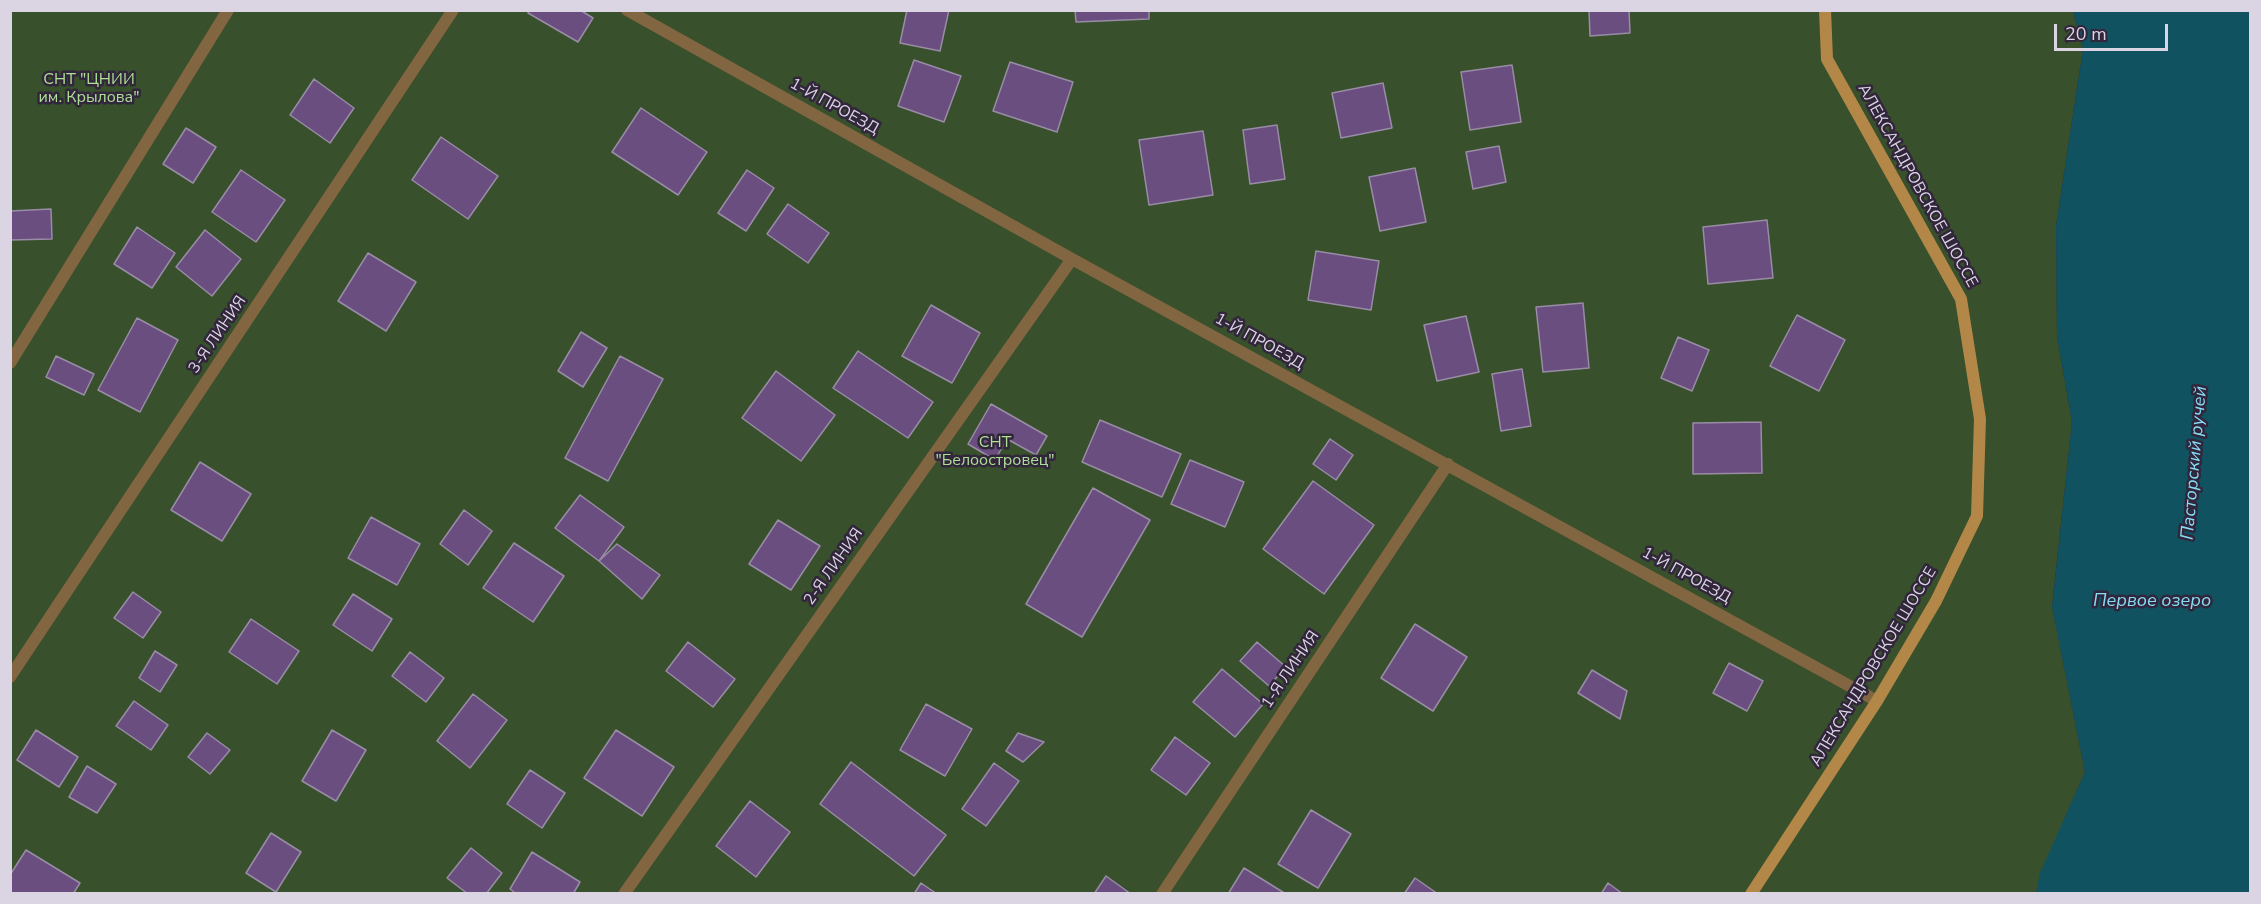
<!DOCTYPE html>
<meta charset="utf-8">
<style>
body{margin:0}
#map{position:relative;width:2261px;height:904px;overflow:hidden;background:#31263b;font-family:"Nunito Sans",sans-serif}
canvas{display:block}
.frame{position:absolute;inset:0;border:12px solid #dbd4e2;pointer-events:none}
.scale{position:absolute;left:2054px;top:24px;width:114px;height:27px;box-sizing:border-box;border:3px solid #dbd4e2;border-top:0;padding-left:8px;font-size:18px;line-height:21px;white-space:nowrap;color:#dbd4e2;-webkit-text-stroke:4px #31263b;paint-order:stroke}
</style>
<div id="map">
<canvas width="2261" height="904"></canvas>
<div class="frame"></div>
<div class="scale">20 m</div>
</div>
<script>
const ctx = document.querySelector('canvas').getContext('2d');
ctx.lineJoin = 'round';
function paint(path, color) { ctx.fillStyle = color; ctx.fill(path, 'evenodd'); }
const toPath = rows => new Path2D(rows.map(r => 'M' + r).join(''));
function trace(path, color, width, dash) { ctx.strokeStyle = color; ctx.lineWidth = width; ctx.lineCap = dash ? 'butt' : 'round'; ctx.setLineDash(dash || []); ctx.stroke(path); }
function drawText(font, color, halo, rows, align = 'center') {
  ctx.font = font + ' "Nunito Sans",sans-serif'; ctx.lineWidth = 5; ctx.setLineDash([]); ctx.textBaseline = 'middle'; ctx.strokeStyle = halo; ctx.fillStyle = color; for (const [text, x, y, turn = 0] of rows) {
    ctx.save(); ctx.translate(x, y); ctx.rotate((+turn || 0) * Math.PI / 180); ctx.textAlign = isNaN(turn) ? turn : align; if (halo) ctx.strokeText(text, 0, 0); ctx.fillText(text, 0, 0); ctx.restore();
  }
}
paint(toPath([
 [10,11,2073,11,2083,49,2056,226,2057,336,2072,422,2052,606,2085,772,2041,873,2036,893,11,893]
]), '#38502b');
paint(toPath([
 [2073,11,2250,11,2250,893,2036,893,2040,873,2085,772,2052,607,2072,422,2057,336,2056,226,2083,49]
]), '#115261');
const building = toPath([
 [529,10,580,10,593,18,578,42,528,13,529,10],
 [907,10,949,10,940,51,900,43,907,10],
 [1075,10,1149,10,1149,19,1076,22,1075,10],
 [1589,10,1629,10,1630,33,1590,36,1589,10],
 [914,60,961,76,944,122,898,106,914,60],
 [1010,62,1073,82,1057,132,993,111,1010,62],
 [1512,65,1521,122,1470,130,1461,72,1512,65],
 [314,79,354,108,330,143,290,115,314,79],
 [1383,83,1392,128,1341,138,1332,93,1383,83],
 [641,108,707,152,678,195,612,152,641,108],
 [1277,125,1285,179,1250,184,1243,130,1277,125],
 [186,128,216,147,193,183,163,164,186,128],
 [1203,131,1213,195,1149,205,1139,140,1203,131],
 [441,137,498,176,468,219,412,180,441,137],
 [1499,146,1506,182,1473,189,1466,152,1499,146],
 [1415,168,1426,222,1380,231,1369,177,1415,168],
 [241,170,285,200,256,242,212,212,241,170],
 [747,170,774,188,746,231,718,213,747,170],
 [788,204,829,233,808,263,767,234,788,204],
 [51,209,52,239,10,240,10,211,51,209],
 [1767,220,1773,278,1708,284,1703,227,1767,220],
 [137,227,175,253,152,288,114,264,137,227],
 [205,230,241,259,212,296,176,267,205,230],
 [1316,251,1379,261,1371,310,1308,300,1316,251],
 [368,253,416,282,386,331,338,301,368,253],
 [1583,303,1589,368,1543,372,1536,307,1583,303],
 [931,305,980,333,952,383,902,356,931,305],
 [1797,315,1845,340,1819,391,1770,366,1797,315],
 [1466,316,1479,372,1437,381,1424,325,1466,316],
 [137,318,178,340,140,412,98,390,137,318],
 [581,332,607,348,583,387,558,371,581,332],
 [1678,337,1709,350,1692,391,1661,378,1678,337],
 [858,351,933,402,908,438,833,388,858,351],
 [56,356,94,374,84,395,46,377,56,356],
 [620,356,663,379,608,481,565,458,620,356],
 [1522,369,1531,426,1501,431,1492,374,1522,369],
 [776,371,835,415,801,461,742,418,776,371],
 [991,404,1047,436,1036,455,1007,439,995,460,968,444,991,404],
 [1100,420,1181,454,1162,497,1082,462,1100,420],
 [1761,422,1762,473,1693,474,1693,423,1761,422],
 [1330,439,1353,455,1336,480,1313,464,1330,439],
 [1190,460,1244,482,1225,527,1171,504,1190,460],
 [200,462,251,494,222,541,171,510,200,462],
 [1313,481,1374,525,1324,594,1263,549,1313,481],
 [1093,488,1150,520,1082,637,1026,604,1093,488],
 [580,495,624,527,599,561,555,528,580,495],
 [464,510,492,531,468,565,440,544,464,510],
 [371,517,420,544,397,585,348,558,371,517],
 [778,520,820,546,791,590,749,564,778,520],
 [514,543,564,576,533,622,483,588,514,543],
 [617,544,660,575,642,599,599,561,617,544],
 [133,592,161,612,143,638,114,618,133,592],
 [353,594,392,619,372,651,333,625,353,594],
 [251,619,299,651,277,684,229,652,251,619],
 [1415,624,1467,657,1433,711,1381,678,1415,624],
 [688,642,735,679,713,707,666,671,688,642],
 [1257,642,1286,667,1269,686,1240,661,1257,642],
 [155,651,177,665,160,692,139,678,155,651],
 [410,652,444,678,426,702,392,676,410,652],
 [1729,663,1763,681,1747,711,1713,693,1729,663],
 [1222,669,1263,704,1235,737,1193,702,1222,669],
 [1592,670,1627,691,1620,719,1578,693,1592,670],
 [473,694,507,720,470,768,437,741,473,694],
 [134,701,168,725,151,750,116,726,134,701],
 [926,704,972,729,945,776,900,750,926,704],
 [36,730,78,757,59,787,17,760,36,730],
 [332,730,366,750,336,801,302,781,332,730],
 [616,730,674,767,642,816,584,778,616,730],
 [207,733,230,750,210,774,188,757,207,733],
 [1018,733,1044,742,1023,762,1006,751,1018,733],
 [1175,737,1210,763,1186,795,1151,770,1175,737],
 [851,762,946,835,914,876,820,804,851,762],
 [994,763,1019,781,986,826,962,809,994,763],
 [87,766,116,784,97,813,69,797,87,766],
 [530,770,565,793,542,828,507,804,530,770],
 [750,801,790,832,756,877,716,846,750,801],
 [1311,810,1351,834,1318,888,1278,864,1311,810],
 [271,833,301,852,276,892,246,873,271,833],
 [471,848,502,873,486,894,468,894,447,878,471,848],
 [26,850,80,883,73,894,10,894,10,875,26,850],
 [532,852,580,882,573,894,517,894,510,889,532,852],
 [1244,868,1286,894,1228,894,1244,868],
 [1106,876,1131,894,1094,894,1106,876],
 [1415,878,1438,894,1404,894,1415,878],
 [921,883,937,894,914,894,921,883],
 [1608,883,1623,894,1601,894,1608,883]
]);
paint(building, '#694e7f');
trace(building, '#998ca6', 1.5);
trace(toPath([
 [627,10,1072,259,1877,701],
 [10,363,228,10],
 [10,677,453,10],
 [624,894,1072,259],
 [1162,894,1448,464]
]), '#826641', 12);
trace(toPath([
 [1751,894,1877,701,1936,601,1977,516,1980,419,1961,299,1827,59,1825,10]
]), '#b38748', 12);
drawText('16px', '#addf94', '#31263b', [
 ["СНТ \"ЦНИИ",89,80],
 ["им. Крылова\"",89,98],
 ["СНТ",995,443],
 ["\"Белоостровец\"",995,461]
]);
drawText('16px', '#dbd4e2', '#31263b', [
 ["1-Й ПРОЕЗД",834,107,29],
 ["АЛЕКСАНДРОВСКОЕ ШОССЕ",1917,186,61],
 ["3-Я ЛИНИЯ",218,335,-56],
 ["1-Й ПРОЕЗД",1259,342,29],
 ["2-Я ЛИНИЯ",834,567,-55],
 ["1-Й ПРОЕЗД",1686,576,29],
 ["АЛЕКСАНДРОВСКОЕ ШОССЕ",1874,667,-59],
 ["1-Я ЛИНИЯ",1291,670,-56]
]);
drawText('italic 18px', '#87ddf6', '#31263b', [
 ["Пасторский ручей",2195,463,-85],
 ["Первое озеро",2152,602]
]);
</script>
